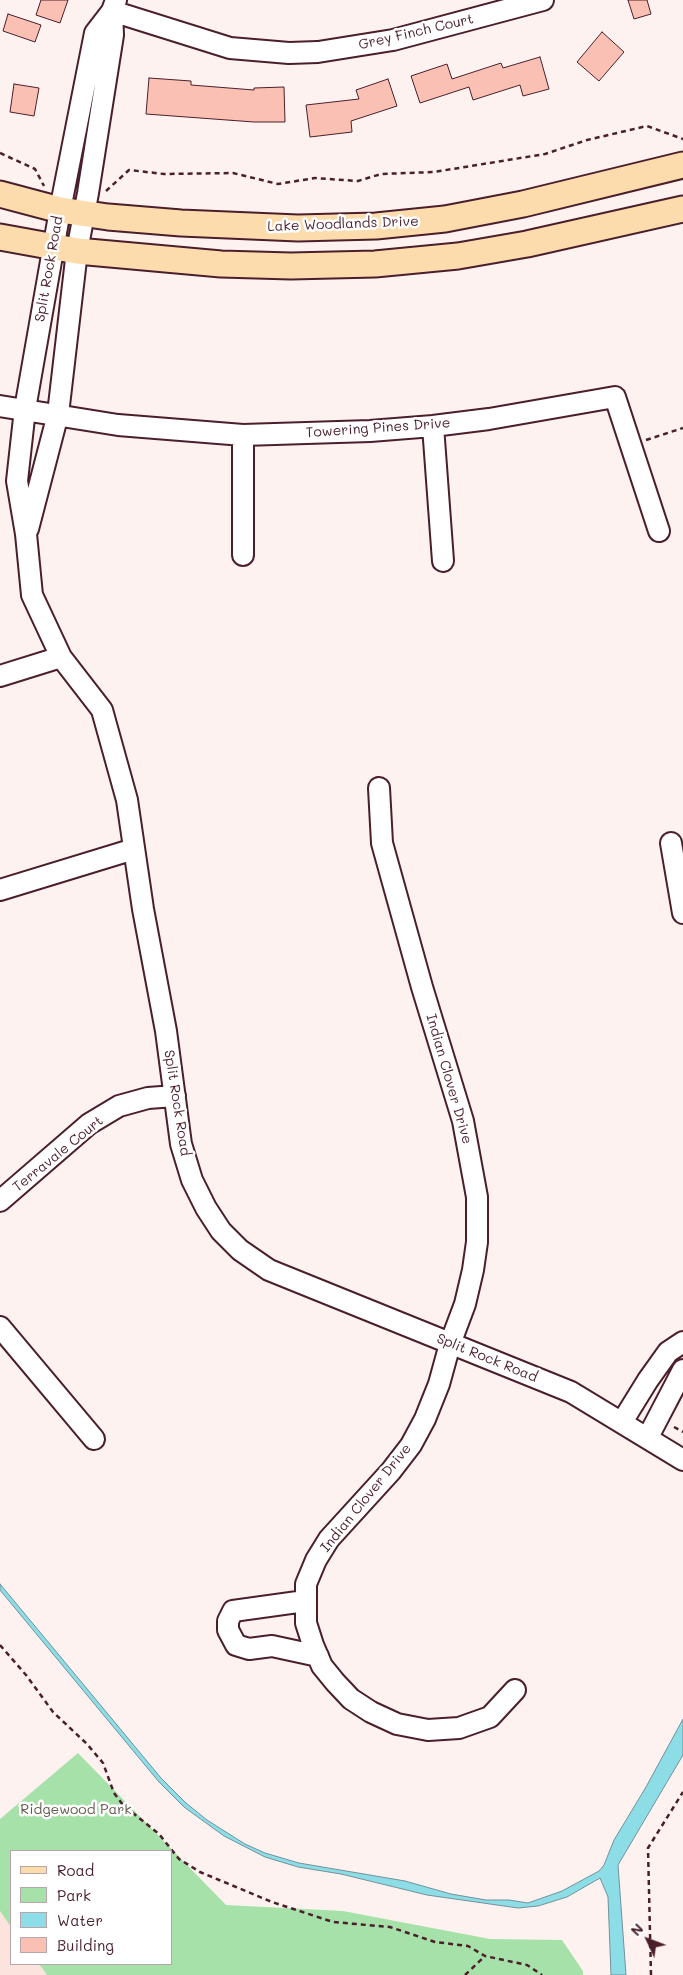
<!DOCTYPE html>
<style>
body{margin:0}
#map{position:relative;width:683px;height:1975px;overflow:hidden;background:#fef2f0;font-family:Mali,sans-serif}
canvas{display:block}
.legend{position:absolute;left:10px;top:1850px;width:162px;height:115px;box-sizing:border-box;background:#fff;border:1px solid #b7a5aa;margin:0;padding:6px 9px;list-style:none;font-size:15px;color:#4a1f2b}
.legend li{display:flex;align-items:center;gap:10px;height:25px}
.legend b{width:25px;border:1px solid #b7a5aa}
.north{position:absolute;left:623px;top:1915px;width:50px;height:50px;-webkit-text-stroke:4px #fff;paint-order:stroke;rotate:313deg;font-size:14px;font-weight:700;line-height:20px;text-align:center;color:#4a1f2b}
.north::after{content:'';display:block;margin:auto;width:18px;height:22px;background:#4a1f2b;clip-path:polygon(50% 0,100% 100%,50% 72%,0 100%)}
</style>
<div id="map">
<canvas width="683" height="1975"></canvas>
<ul class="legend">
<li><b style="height:6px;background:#fcdcac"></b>Road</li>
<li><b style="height:14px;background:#a5e1a8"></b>Park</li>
<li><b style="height:14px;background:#8cdde6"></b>Water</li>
<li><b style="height:14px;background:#fac0b3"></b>Building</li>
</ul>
<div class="north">N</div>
</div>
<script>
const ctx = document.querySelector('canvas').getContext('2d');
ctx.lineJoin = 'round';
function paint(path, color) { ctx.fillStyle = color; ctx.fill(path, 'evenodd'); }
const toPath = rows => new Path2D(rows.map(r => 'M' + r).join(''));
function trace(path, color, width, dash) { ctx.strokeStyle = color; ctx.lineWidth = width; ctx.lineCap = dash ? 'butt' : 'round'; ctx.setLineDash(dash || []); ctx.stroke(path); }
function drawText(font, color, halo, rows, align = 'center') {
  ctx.font = font + ' Mali,sans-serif'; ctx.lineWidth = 5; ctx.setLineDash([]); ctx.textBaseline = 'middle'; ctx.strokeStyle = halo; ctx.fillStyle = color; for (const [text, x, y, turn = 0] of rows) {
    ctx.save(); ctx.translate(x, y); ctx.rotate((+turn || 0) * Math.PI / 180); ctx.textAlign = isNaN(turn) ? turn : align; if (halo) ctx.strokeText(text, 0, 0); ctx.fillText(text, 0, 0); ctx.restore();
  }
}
paint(toPath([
 [0,1911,11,1927,11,1964,39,1964,47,1975,0,1975]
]), '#fde3de');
paint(toPath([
 [78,1753,226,1905,343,1911,490,1939,562,1940,583,1971,583,1975,47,1975,39,1964,171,1964,171,1851,11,1851,11,1927,0,1911,0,1819]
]), '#a5e1a8');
const water = toPath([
 [0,1584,161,1778,186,1803,207,1820,245,1844,265,1853,299,1863,405,1881,451,1894,486,1900,509,1900,528,1903,562,1891,599,1871,604,1865,614,1840,646,1787,683,1719,683,1755,618,1865,626,1975,611,1975,608,1897,600,1878,567,1897,538,1906,518,1908,427,1895,341,1874,298,1867,265,1857,224,1836,184,1807,159,1782,0,1590,0,1584]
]);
paint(water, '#8cdde6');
trace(water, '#72919b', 1);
const building = toPath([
 [41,0,68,0,60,23,36,15,41,0],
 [628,0,647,0,651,14,634,19,628,0],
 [8,14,41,25,35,42,3,31,8,14],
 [602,32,624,52,599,81,577,62,602,32],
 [540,57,549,89,523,96,520,85,473,100,469,87,420,103,411,76,447,64,452,79,501,63,503,68,540,57],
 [149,78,191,81,191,85,254,90,254,88,284,87,285,122,254,122,146,114,149,78],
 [388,79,397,106,351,121,352,132,310,137,306,105,359,99,356,90,388,79],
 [14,84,39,88,34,116,10,112,14,84]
]);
paint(building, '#fac0b3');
trace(building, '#4a1f2b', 1);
const minor = toPath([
 [116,0,112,11,95,33,60,210,25,409,17,481,26,534,32,595,61,657,102,710,127,800,143,909,166,1031,181,1144,192,1180,206,1208,221,1231,240,1250,269,1270,571,1392,683,1460],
 [112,11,230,48,289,53,318,52,393,40,543,0],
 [0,406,118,425,243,435,370,431,433,426,489,419,615,397,659,531],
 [433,426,443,561],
 [28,529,58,414,77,251,88,193,113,35,112,11],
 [243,555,243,435],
 [0,676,61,657],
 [379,788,382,843,422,987,463,1121,477,1197,477,1242,473,1270,465,1304,450,1344,439,1384,425,1419,411,1445,391,1471,329,1539,316,1560,306,1584,306,1623,313,1645,322,1666,335,1682,351,1699,371,1712,397,1724,428,1730,459,1728,490,1717,515,1690],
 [671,843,683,913],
 [0,890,134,849],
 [0,1201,89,1124,119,1106,148,1098,175,1096],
 [0,1327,94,1439],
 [622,1422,648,1380,668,1352,683,1342],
 [648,1437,683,1370],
 [305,1601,233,1611,228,1621,228,1630,236,1645,249,1649,272,1646,318,1656]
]);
const major = toPath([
 [0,194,60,210,108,217,181,223,298,228,376,226,445,219,523,204,683,165],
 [0,237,77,251,221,264,291,266,375,264,458,256,527,244,683,209]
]);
trace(minor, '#4a1f2b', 24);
trace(major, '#4a1f2b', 29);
trace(toPath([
 [0,153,35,169,44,186],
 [106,191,129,170,164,174,233,173,278,184,315,178,358,181,381,174,434,172,545,154,587,140,647,126,683,139],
 [646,440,683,428],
 [674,1427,683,1432],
 [0,1645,26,1675,53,1712,87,1744,103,1763,114,1793,123,1805,159,1834,179,1859,200,1872,272,1902,333,1922,390,1927,435,1942,468,1946,485,1956,527,1965,542,1975],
 [465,1975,485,1956],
 [651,1975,648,1848,683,1792]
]), '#4a1f2b', 2.5, [5, 4]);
trace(minor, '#fff', 20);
trace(major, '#fcdcac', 25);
drawText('14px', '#4a1f2b', '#fff', [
 ["Grey Finch Court",416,32,-13],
 ["Lake Woodlands Drive",343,224,-2],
 ["Split Rock Road",49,269,-80],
 ["Towering Pines Drive",378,428,-4],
 ["Indian Clover Drive",449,1079,74],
 ["Split Rock Road",177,1103,81],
 ["Terravale Court",58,1154,-39],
 ["Split Rock Road",487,1358,22],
 ["Indian Clover Drive",366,1498,-51]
]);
drawText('14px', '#655950', '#fff', [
 ["Ridgewood Park",76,1810]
]);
</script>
